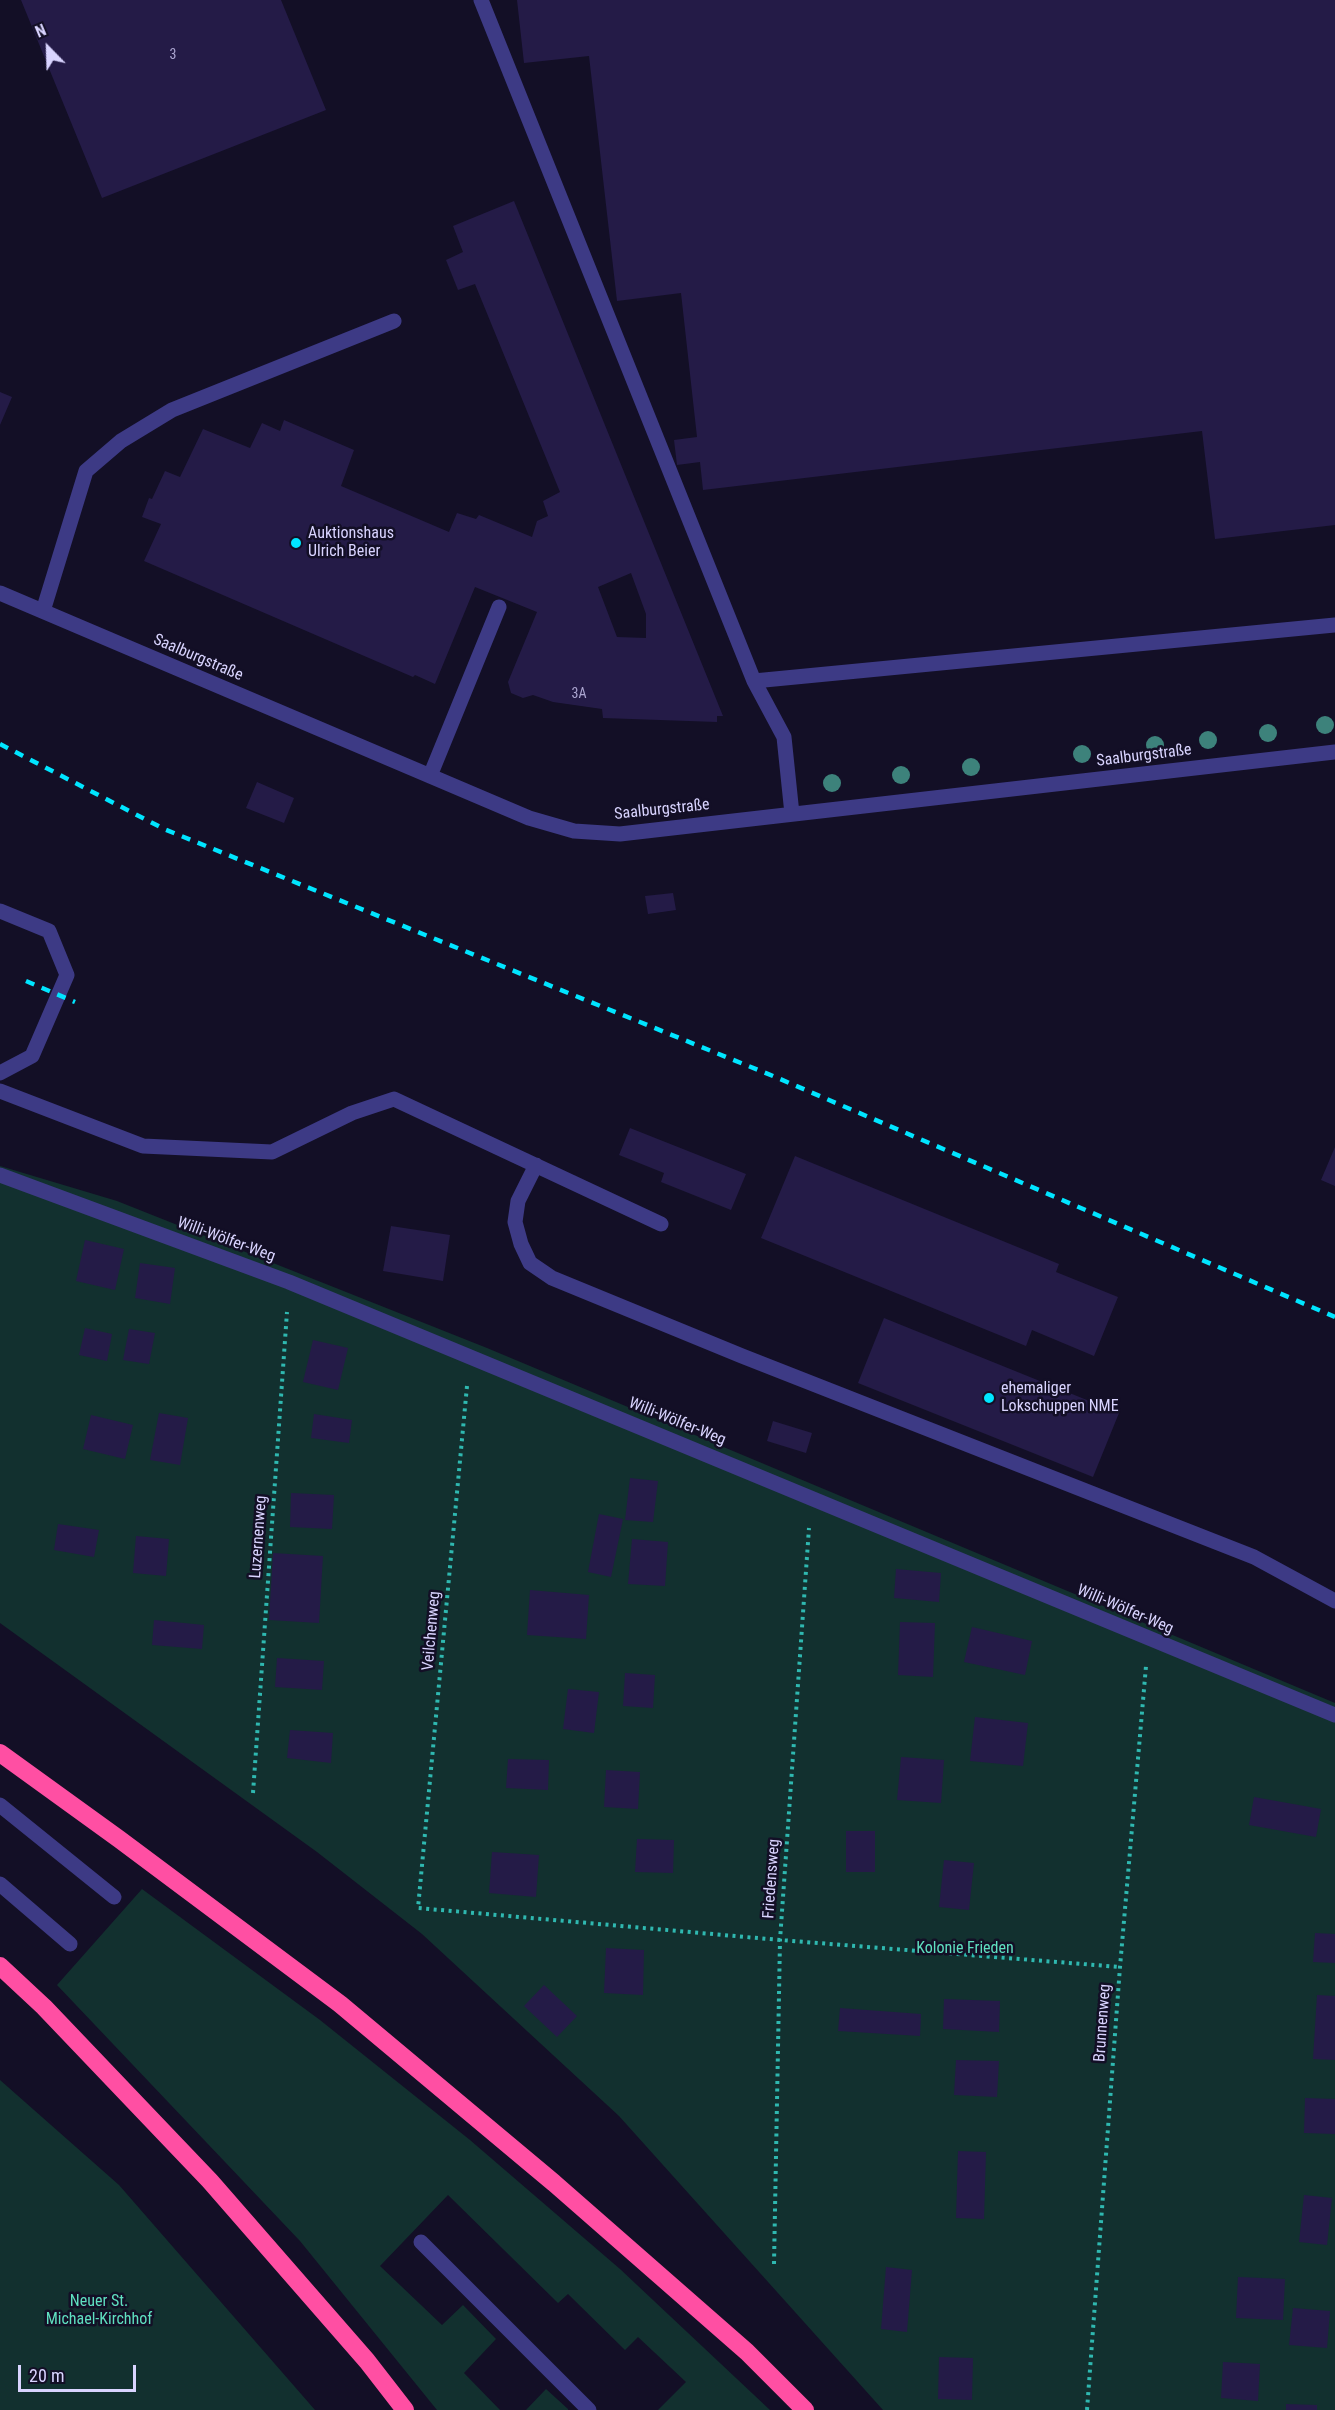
<!DOCTYPE html>
<meta charset="utf-8">
<style>
body{margin:0}
#map{position:relative;width:1335px;height:2410px;overflow:hidden;background:#130f26;font-family:"Roboto Condensed",sans-serif}
canvas{display:block}
.north{position:absolute;left:18px;top:18px;width:60px;height:60px;-webkit-text-stroke:4px #130f26;paint-order:stroke;rotate:337deg;font-size:16px;font-weight:700;line-height:24px;text-align:center;color:#d9d4ff}
.north::after{content:'';display:block;margin:auto;width:21px;height:27px;background:#d9d4ff;clip-path:polygon(50% 0,100% 100%,50% 72%,0 100%)}
.scale{position:absolute;left:18px;top:2365px;width:118px;height:27px;box-sizing:border-box;border:3px solid #d9d4ff;border-top:0;padding-left:8px;font-size:18px;line-height:21px;white-space:nowrap;color:#d9d4ff;-webkit-text-stroke:4px #130f26;paint-order:stroke}
</style>
<div id="map">
<canvas width="1335" height="2410"></canvas>
<div class="north">N</div>
<div class="scale">20 m</div>
</div>
<script>
const ctx = document.querySelector('canvas').getContext('2d');
ctx.lineJoin = 'round';
function paint(path, color) { ctx.fillStyle = color; ctx.fill(path, 'evenodd'); }
const toPath = rows => new Path2D(rows.map(r => 'M' + r).join(''));
function trace(path, color, width, dash) { ctx.strokeStyle = color; ctx.lineWidth = width; ctx.lineCap = dash ? 'butt' : 'round'; ctx.setLineDash(dash || []); ctx.stroke(path); }
function drawText(font, color, halo, rows, align = 'center') {
  ctx.font = font + ' "Roboto Condensed",sans-serif'; ctx.lineWidth = 5; ctx.setLineDash([]); ctx.textBaseline = 'middle'; ctx.strokeStyle = halo; ctx.fillStyle = color; for (const [text, x, y, turn = 0] of rows) {
    ctx.save(); ctx.translate(x, y); ctx.rotate((+turn || 0) * Math.PI / 180); ctx.textAlign = isNaN(turn) ? turn : align; if (halo) ctx.strokeText(text, 0, 0); ctx.fillText(text, 0, 0); ctx.restore();
  }
}
paint(toPath([
 [0,1166,117,1201,487,1348,1335,1703,1335,2410,883,2410,619,2116,422,1934,317,1852,0,1623],
 [142,1889,320,2020,470,2140,620,2269,770,2410,658,2410,686,2382,638,2337,625,2350,568,2294,558,2303,448,2195,380,2266,442,2325,463,2305,496,2339,464,2373,500,2410,437,2410,300,2241,57,1985],
 [0,2080,119,2185,315,2410,0,2410],
 [546,2389,568,2409,568,2410,526,2410]
]), '#12302f');
paint(toPath([
 [21,0,281,0,326,110,102,198],
 [517,0,1335,0,1335,525,1215,539,1202,431,703,490,700,462,677,465,674,440,697,437,681,293,617,301,589,56,524,63],
 [514,201,723,716,717,716,717,722,603,718,602,709,553,702,533,695,523,698,511,693,508,682,537,612,475,587,435,684,415,675,413,677,144,561,161,524,142,517,149,498,152,499,165,471,180,477,203,429,250,448,262,423,280,431,284,420,354,450,341,486,449,532,457,513,476,519,479,515,532,537,537,521,548,516,543,501,560,492,475,284,458,290,446,260,463,252,453,226],
 [631,573,646,614,646,638,617,637,598,587],
 [0,392,12,397,0,425],
 [257,782,294,798,284,823,246,808],
 [673,893,676,910,648,914,645,896],
 [630,1128,746,1174,731,1210,661,1182,664,1173,619,1155],
 [1335,1147,1335,1186,1321,1180],
 [795,1156,1059,1264,1056,1272,1118,1297,1094,1356,1032,1330,1026,1346,761,1238],
 [391,1226,450,1235,443,1281,383,1271],
 [85,1240,124,1249,115,1290,76,1281],
 [140,1263,175,1268,170,1304,135,1298],
 [884,1318,1119,1413,1093,1477,858,1383],
 [85,1328,112,1334,107,1361,79,1355],
 [129,1329,155,1333,149,1364,123,1360],
 [313,1340,348,1348,338,1390,303,1382],
 [159,1413,188,1418,180,1465,150,1460],
 [314,1414,352,1420,349,1443,311,1438],
 [91,1415,133,1425,125,1459,83,1449],
 [773,1421,812,1433,806,1453,767,1441],
 [630,1478,658,1481,653,1522,625,1520],
 [291,1493,334,1495,332,1529,290,1527],
 [599,1514,623,1519,611,1577,588,1572],
 [58,1524,99,1530,94,1557,54,1550],
 [136,1536,169,1539,166,1576,133,1573],
 [632,1539,668,1542,665,1586,628,1584],
 [273,1553,323,1556,319,1623,269,1620],
 [896,1569,941,1573,939,1602,894,1598],
 [530,1590,589,1595,586,1639,527,1635],
 [154,1620,204,1625,202,1649,152,1645],
 [900,1622,935,1623,933,1677,898,1675],
 [972,1627,1032,1641,1025,1675,964,1662],
 [277,1658,324,1661,322,1690,275,1687],
 [625,1673,655,1675,653,1708,623,1706],
 [568,1689,599,1692,594,1733,563,1729],
 [975,1717,1028,1723,1023,1766,970,1761],
 [290,1730,333,1733,331,1763,287,1758],
 [901,1757,944,1760,941,1803,897,1800],
 [508,1759,549,1760,548,1790,506,1788],
 [606,1770,640,1772,638,1809,604,1807],
 [1254,1797,1321,1809,1316,1837,1249,1825],
 [846,1831,875,1831,875,1872,846,1872],
 [637,1839,674,1840,673,1873,635,1872],
 [492,1852,539,1855,536,1897,489,1893],
 [944,1860,974,1863,969,1910,939,1907],
 [1315,1933,1335,1934,1335,1963,1313,1962],
 [606,1948,644,1950,643,1995,604,1993],
 [544,1985,577,2016,557,2037,524,2006],
 [1317,1995,1335,1996,1335,2060,1313,2059],
 [944,1999,1000,2001,999,2032,943,2029],
 [840,2008,921,2014,920,2036,838,2031],
 [956,2060,999,2061,997,2097,954,2095],
 [1305,2098,1335,2099,1335,2134,1304,2133],
 [958,2151,986,2152,984,2219,956,2218],
 [1304,2195,1332,2198,1327,2245,1299,2242],
 [886,2267,912,2270,907,2332,881,2329],
 [1238,2277,1285,2279,1283,2320,1236,2318],
 [1293,2308,1330,2311,1327,2348,1289,2345],
 [939,2357,973,2358,972,2400,938,2399],
 [1223,2362,1260,2364,1258,2401,1221,2398],
 [1286,2404,1317,2405,1317,2410,1286,2410]
]), '#241b47');
trace(toPath([
 [467,1386,418,1908,780,1940,1120,1967],
 [253,1793,287,1312],
 [774,2264,780,1940,809,1528],
 [1087,2410,1120,1967,1146,1666]
]), '#2fb8b0', 4, [3, 4.5]);
trace(toPath([
 [481,0,754,681],
 [0,593,529,818,574,831,620,834,1335,752],
 [43,611,86,471,121,441,172,410,394,321],
 [430,776,499,607],
 [792,814,784,737,754,681,1335,625],
 [0,911,49,931,67,975,32,1056,0,1073],
 [0,1091,143,1146,272,1152,352,1113,394,1099,661,1224],
 [536,1165,518,1201,515,1222,521,1244,530,1263,552,1278,742,1356,1254,1557,1335,1601],
 [0,1175,289,1282,1335,1715],
 [0,1805,114,1897],
 [0,1884,70,1944],
 [421,2242,589,2410]
]), '#3d3a85', 15);
trace(toPath([
 [0,1753,119,1839,340,2004,554,2183,747,2352,805,2410],
 [0,1966,44,2007,210,2181,367,2361,405,2410]
]), '#ff4fa3', 18);
trace(toPath([
 [0,744,164,829,773,1076,1335,1317],
 [26,981,75,1002]
]), '#00e5ff', 4.5, [9, 8]);
ctx.fillStyle = '#3d827b';
for (const [x, y] of [
 [1325,725],
 [1268,733],
 [1208,740],
 [1155,745],
 [1082,754],
 [971,767],
 [901,775],
 [832,783]
]) { ctx.beginPath(); ctx.arc(x, y, 9, 0, 2 * Math.PI); ctx.fill(); }
for (const [x, y, r, color] of [
 [296,543,6,"#00e5ff"],
 [989,1398,6,"#00e5ff"]
]) { const dot = new Path2D(); dot.arc(x, y, r, 0, 2 * Math.PI); ctx.fillStyle = color; ctx.fill(dot); trace(dot, '#130f26', 2); }
drawText('14px', '#aca6d1', null, [
 ["3",173,55],
 ["3A",579,694]
]);
drawText('16px', '#d9d4ff', '#130f26', [
 ["Auktionshaus",308,534],
 ["Ulrich Beier",308,552],
 ["ehemaliger",1001,1389],
 ["Lokschuppen NME",1001,1407]
], 'left');
drawText('16px', '#d9d4ff', '#130f26', [
 ["Saalburgstraße",198,658,23],
 ["Saalburgstraße",1144,756,-7],
 ["Saalburgstraße",662,810,-6],
 ["Willi-Wölfer-Weg",226,1240,20],
 ["Willi-Wölfer-Weg",677,1422,22],
 ["Luzernenweg",259,1537,-86],
 ["Willi-Wölfer-Weg",1125,1610,23],
 ["Veilchenweg",432,1631,-85],
 ["Friedensweg",772,1879,-86],
 ["Brunnenweg",1103,2023,-86]
]);
drawText('16px', '#5fe0c0', '#130f26', [
 ["Kolonie Frieden",965,1949],
 ["Neuer St.",99,2302],
 ["Michael-Kirchhof",99,2320]
]);
</script>
